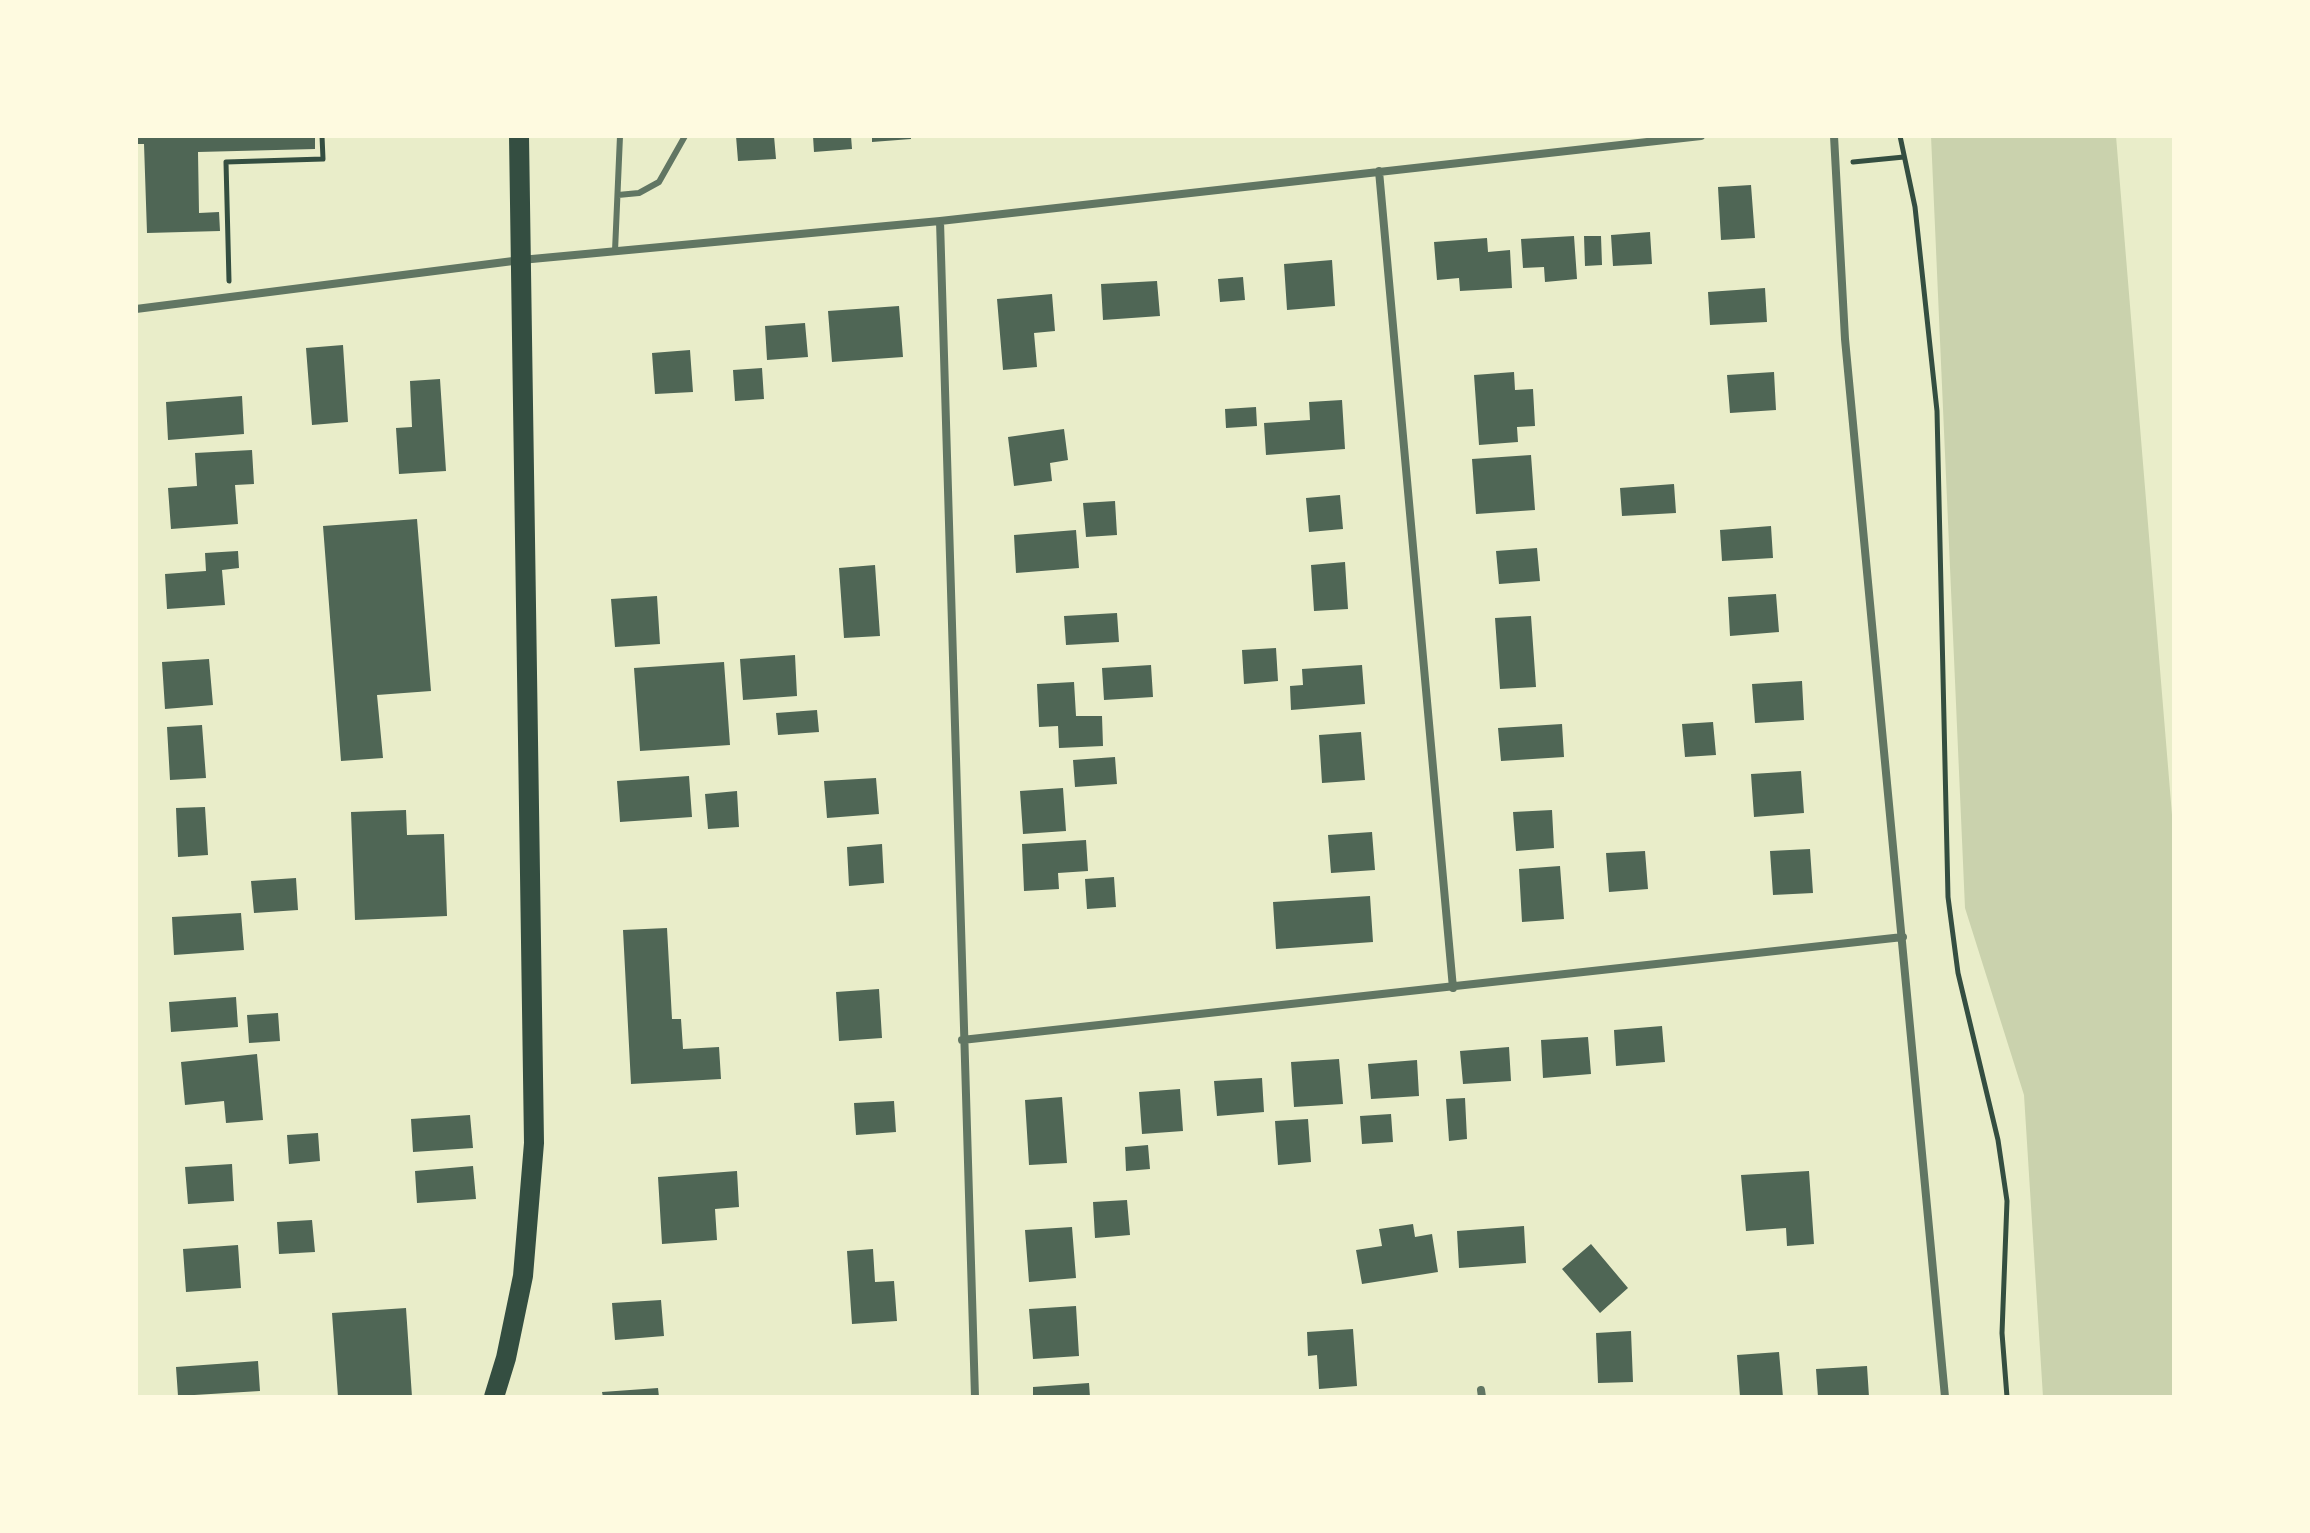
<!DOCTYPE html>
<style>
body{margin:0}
#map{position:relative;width:2310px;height:1533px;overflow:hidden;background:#e9edc9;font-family:"Varela Round",sans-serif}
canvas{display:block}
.frame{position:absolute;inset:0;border:138px solid #fefae0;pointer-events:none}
</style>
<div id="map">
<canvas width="2310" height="1533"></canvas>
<div class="frame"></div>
</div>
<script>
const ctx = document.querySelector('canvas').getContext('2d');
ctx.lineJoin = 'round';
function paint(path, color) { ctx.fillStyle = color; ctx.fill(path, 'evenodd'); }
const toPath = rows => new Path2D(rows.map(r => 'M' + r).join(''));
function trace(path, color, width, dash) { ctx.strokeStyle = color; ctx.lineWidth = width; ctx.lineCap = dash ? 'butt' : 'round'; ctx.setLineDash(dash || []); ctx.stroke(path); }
paint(toPath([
 [1931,136,2116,136,2174,839,2174,1397,2043,1397,2024,1095,1965,908]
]), '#cad2ad');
paint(toPath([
 [137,136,315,136,315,149,198,152,199,213,219,212,220,231,147,233,144,144,137,144],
 [736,136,774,136,776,159,738,161],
 [813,136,851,136,852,149,814,152],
 [872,136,911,136,911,139,872,142],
 [1751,185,1755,238,1721,240,1718,187],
 [1650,232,1652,264,1613,266,1611,235],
 [1574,236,1577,279,1545,282,1544,267,1523,268,1521,239],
 [1584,236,1601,236,1602,265,1585,266],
 [1487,238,1488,252,1510,250,1512,288,1460,291,1459,278,1437,280,1434,242],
 [1332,260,1335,306,1287,310,1284,264],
 [1243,277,1245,300,1220,302,1218,279],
 [1157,281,1160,316,1103,320,1101,284],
 [1765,288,1767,322,1710,325,1708,292],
 [1052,294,1055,331,1034,333,1037,367,1003,370,997,299],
 [899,306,903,357,832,362,828,311],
 [805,323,808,357,767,360,765,326],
 [343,345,348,422,312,425,306,348],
 [690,350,693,392,655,394,652,353],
 [762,368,764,399,735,401,733,370],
 [1514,372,1515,390,1533,389,1535,426,1517,427,1518,442,1479,445,1474,375],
 [1774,372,1776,410,1730,413,1727,375],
 [440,379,446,471,399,474,396,428,412,427,410,381],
 [242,396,244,434,168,440,166,402],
 [1342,400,1345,449,1266,455,1264,423,1310,420,1309,402],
 [1256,407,1257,426,1226,428,1225,409],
 [1064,429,1068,460,1050,463,1052,481,1014,486,1008,437],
 [252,450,254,484,235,485,238,524,171,529,168,488,197,486,195,453],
 [1531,455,1535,510,1476,514,1472,459],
 [1674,484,1676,513,1622,516,1620,488],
 [1340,495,1343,529,1309,532,1306,498],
 [1115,501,1117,535,1086,537,1083,503],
 [417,519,431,691,377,695,383,758,341,761,323,526],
 [1771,526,1773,558,1722,561,1720,530],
 [1076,530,1079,568,1016,573,1014,535],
 [1537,548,1540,581,1499,584,1496,551],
 [238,551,239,568,222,570,225,605,167,609,165,574,206,571,205,553],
 [1345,562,1348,609,1314,611,1311,565],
 [875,565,880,636,844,638,839,568],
 [1776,594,1779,632,1730,636,1728,597],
 [657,596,660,644,615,647,611,599],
 [1117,613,1119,642,1066,645,1064,616],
 [1531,616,1536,687,1500,689,1495,618],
 [1276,648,1278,681,1244,684,1242,650],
 [795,655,797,696,743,700,740,659],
 [209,659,213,705,165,709,162,662],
 [724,662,730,745,640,751,634,668],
 [1151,665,1153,697,1104,700,1102,668],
 [1362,665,1365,704,1291,710,1290,686,1303,685,1302,669],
 [1802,681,1804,720,1755,723,1752,684],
 [1074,682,1076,716,1102,716,1103,746,1059,748,1058,726,1039,727,1037,684],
 [817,710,819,732,778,735,776,713],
 [1713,722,1716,755,1685,757,1682,724],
 [1562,724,1564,757,1501,761,1498,728],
 [202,725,206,778,170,780,167,727],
 [1361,732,1365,780,1322,783,1319,735],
 [1115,757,1117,784,1075,787,1073,760],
 [1801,771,1804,813,1754,817,1751,774],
 [689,776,692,817,620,822,617,781],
 [876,778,879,814,827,818,824,781],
 [1063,788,1066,831,1023,834,1020,791],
 [737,791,739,827,708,829,705,794],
 [205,807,208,855,178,857,176,808],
 [406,810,407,835,444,834,447,916,355,920,351,812],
 [1552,810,1554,848,1516,851,1513,812],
 [1372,832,1375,870,1331,873,1328,835],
 [1086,840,1088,871,1058,873,1059,889,1024,891,1022,844],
 [882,844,884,883,849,886,847,847],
 [1810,849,1813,893,1773,895,1770,851],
 [1645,851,1648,889,1609,892,1606,853],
 [1560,866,1564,919,1522,922,1519,869],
 [1114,877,1116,907,1087,909,1085,879],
 [296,878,298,910,254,913,251,881],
 [1370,896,1373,942,1276,949,1273,902],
 [241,913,244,950,174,955,172,917],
 [667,928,672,1019,681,1019,683,1049,719,1047,721,1079,631,1084,623,930],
 [879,989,882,1038,839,1041,836,992],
 [236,997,238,1027,171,1032,169,1002],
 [278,1013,280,1041,249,1043,247,1015],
 [1662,1026,1665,1062,1616,1066,1614,1030],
 [1588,1037,1591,1074,1543,1078,1541,1040],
 [1509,1047,1511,1081,1463,1084,1460,1051],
 [257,1054,263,1120,226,1123,224,1101,185,1105,181,1062],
 [1339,1059,1343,1104,1294,1107,1291,1062],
 [1417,1060,1419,1096,1371,1099,1368,1064],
 [1262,1078,1264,1112,1217,1116,1214,1081],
 [1180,1089,1183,1131,1142,1134,1139,1092],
 [1062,1097,1067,1163,1029,1165,1025,1100],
 [1465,1098,1467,1139,1449,1141,1446,1099],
 [894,1101,896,1132,856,1135,854,1103],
 [1391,1114,1393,1142,1362,1144,1360,1116],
 [470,1115,473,1148,413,1152,411,1119],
 [1308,1119,1311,1162,1278,1165,1275,1121],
 [318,1133,320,1161,289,1164,287,1135],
 [1148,1145,1150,1169,1126,1171,1125,1147],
 [232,1164,234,1201,188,1204,185,1167],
 [473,1166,476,1199,417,1203,415,1171],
 [737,1171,739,1207,715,1209,717,1240,662,1244,658,1177],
 [1809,1171,1814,1244,1787,1246,1786,1228,1746,1231,1741,1175],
 [1127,1200,1130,1235,1095,1238,1093,1202],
 [312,1220,315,1252,279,1254,277,1222],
 [1413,1224,1415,1237,1432,1234,1438,1272,1362,1284,1356,1250,1382,1246,1379,1229],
 [1524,1226,1526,1263,1459,1268,1457,1231],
 [1072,1227,1076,1278,1029,1282,1025,1230],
 [1591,1244,1628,1288,1600,1313,1562,1269],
 [238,1245,241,1288,186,1292,183,1249],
 [873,1249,875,1282,894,1281,897,1321,852,1324,847,1251],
 [661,1300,664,1336,615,1340,612,1303],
 [1076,1306,1079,1356,1033,1359,1029,1309],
 [406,1308,412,1397,338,1397,332,1313],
 [1353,1329,1357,1386,1319,1389,1317,1355,1308,1356,1307,1332],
 [1631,1331,1633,1382,1598,1383,1596,1333],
 [1779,1352,1783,1397,1740,1397,1737,1355],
 [258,1361,260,1391,178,1396,176,1367],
 [1867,1366,1869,1397,1818,1397,1816,1369],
 [1089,1383,1090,1397,1033,1397,1033,1387],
 [658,1388,659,1397,603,1397,602,1392]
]), '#4f6655');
trace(toPath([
 [1900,136,1915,207,1937,411,1948,897,1958,973,1998,1140,2007,1201,2002,1333,2007,1397],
 [1853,162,1904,157],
 [229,281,226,162,323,159,322,136]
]), '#344e41', 5);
trace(toPath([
 [618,195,639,193,659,182,685,136],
 [615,251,620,136]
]), '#617663', 6);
trace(toPath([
 [1834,136,1845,339,1945,1397],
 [1379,171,1453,988],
 [940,221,975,1397],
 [136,309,521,260,940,221,1701,136],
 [962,1040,1903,937],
 [1481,1390,1482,1397]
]), '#617663', 8);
trace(toPath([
 [494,1397,506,1358,523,1276,534,1143,519,136]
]), '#344e41', 20);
</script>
